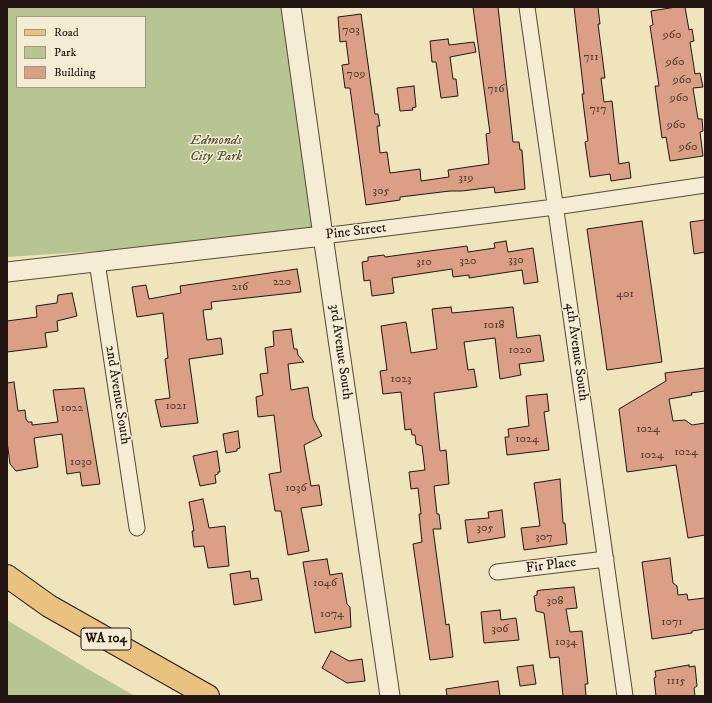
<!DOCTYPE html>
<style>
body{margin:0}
#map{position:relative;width:712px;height:703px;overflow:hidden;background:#f0e4bc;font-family:"IM FELL DW Pica",serif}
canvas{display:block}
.frame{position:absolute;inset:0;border:8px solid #221511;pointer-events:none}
.legend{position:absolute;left:16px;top:16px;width:130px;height:72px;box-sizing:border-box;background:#f5edd3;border:1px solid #a19785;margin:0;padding:5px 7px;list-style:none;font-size:12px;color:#221511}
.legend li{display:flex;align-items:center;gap:8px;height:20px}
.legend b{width:20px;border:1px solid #a19785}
</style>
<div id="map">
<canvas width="712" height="703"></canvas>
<div class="frame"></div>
<ul class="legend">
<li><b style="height:5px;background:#e8c27e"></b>Road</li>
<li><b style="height:11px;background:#b7c592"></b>Park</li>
<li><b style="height:11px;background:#da9f85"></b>Building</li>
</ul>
</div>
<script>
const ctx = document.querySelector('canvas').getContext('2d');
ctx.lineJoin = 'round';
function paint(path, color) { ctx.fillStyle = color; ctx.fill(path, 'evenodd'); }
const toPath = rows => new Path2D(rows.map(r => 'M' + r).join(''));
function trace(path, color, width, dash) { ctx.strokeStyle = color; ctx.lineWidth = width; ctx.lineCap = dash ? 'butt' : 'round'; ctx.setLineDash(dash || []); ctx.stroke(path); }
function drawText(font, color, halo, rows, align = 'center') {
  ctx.font = font + ' "IM FELL DW Pica",serif'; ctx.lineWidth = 3; ctx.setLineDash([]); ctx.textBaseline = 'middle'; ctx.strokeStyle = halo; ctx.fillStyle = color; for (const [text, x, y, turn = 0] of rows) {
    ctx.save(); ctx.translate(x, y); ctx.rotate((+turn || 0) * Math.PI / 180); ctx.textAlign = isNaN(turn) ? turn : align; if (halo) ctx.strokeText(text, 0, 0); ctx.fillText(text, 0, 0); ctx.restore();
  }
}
paint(toPath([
 [7,7,290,7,323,236,7,257],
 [17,17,145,17,145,87,17,87],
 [7,620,86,668,135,696,7,696]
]), '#b7c592');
const building = toPath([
 [473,7,498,7,513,142,519,142,520,150,522,150,525,189,495,193,494,187,462,191,450,191,400,197,400,200,366,205,350,88,345,88,342,65,349,64,346,41,340,42,338,17,361,14,375,114,378,114,380,126,377,126,380,153,387,152,390,173,420,169,421,181,449,177,448,170,489,164,486,134,490,133,473,7],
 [574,7,598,7,600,24,598,24,605,78,601,78,604,102,612,101,619,164,629,162,631,178,611,181,610,174,590,177,585,142,588,141,582,94,584,94,574,7],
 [676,7,685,7,689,30,692,29,694,41,690,42,695,74,700,73,703,87,693,88,698,119,702,119,703,131,700,132,703,156,670,161,666,137,662,138,655,86,659,86,650,26,653,25,651,11,676,7],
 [448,39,449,45,474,42,476,52,450,57,453,79,456,79,458,96,441,98,436,62,432,62,430,41,448,39],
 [414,86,416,107,412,108,413,110,400,111,397,88,414,86],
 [705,220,705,252,694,254,690,222,705,220],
 [642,221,662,362,607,370,587,229,642,221],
 [506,241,508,252,533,248,538,282,524,284,522,270,469,278,469,275,453,277,452,269,392,278,394,293,372,296,370,280,364,281,362,262,368,261,368,257,384,255,385,257,467,246,468,252,495,248,494,243,506,241],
 [297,269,301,292,211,302,212,309,203,310,207,340,221,338,223,354,189,359,198,423,161,427,155,400,170,398,165,359,168,358,163,313,137,317,132,287,146,285,149,299,181,293,180,286,297,269],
 [72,293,77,316,57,321,58,331,45,333,47,347,7,352,7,321,37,317,36,306,57,303,58,295,72,293],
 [451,307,452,313,513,307,517,338,540,335,544,361,519,364,521,375,500,379,495,338,464,342,468,370,474,369,477,387,434,393,440,451,446,450,449,484,434,486,437,514,439,514,441,529,433,529,446,625,449,624,453,657,430,660,413,544,422,542,419,514,421,514,418,488,411,489,409,472,425,470,422,446,416,444,415,435,412,435,411,429,405,430,401,392,383,394,380,371,387,370,381,326,406,322,411,353,437,349,432,309,451,307],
 [291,329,294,349,297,349,298,355,304,362,288,364,291,390,308,387,313,418,322,436,304,445,311,486,319,485,322,505,301,508,309,551,288,555,281,511,275,511,269,474,281,472,274,415,258,417,256,397,263,395,260,374,268,373,265,348,274,346,273,331,291,329],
 [705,368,705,391,691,393,692,395,669,399,673,421,685,420,692,425,705,423,705,535,688,538,676,465,627,472,619,409,666,381,665,373,705,368],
 [14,382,18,411,25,410,26,419,28,422,32,422,32,425,58,422,53,390,84,388,100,484,82,486,80,472,67,474,62,434,34,438,38,467,16,471,10,464,7,441,7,383,14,382],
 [547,394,549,411,544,412,549,450,507,455,505,437,509,437,508,429,529,426,526,396,547,394],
 [238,431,240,448,237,449,237,451,226,453,223,434,238,431],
 [217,451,220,472,218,472,218,474,215,475,216,483,200,486,193,456,217,451],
 [560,479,563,523,565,523,567,544,524,550,521,528,540,526,534,483,560,479],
 [203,499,209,528,225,526,229,566,208,568,204,546,194,547,192,531,194,531,189,502,203,499],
 [502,510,505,537,468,543,465,520,489,518,488,512,502,510],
 [670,558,673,583,677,586,678,595,687,594,688,600,705,598,705,629,692,631,692,633,652,639,642,562,670,558],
 [327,559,330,575,342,573,347,604,350,607,351,627,315,633,303,562,327,559],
 [250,571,251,579,258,578,262,600,234,605,230,574,250,571],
 [574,587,577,608,566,609,570,632,582,631,588,684,585,684,586,696,563,696,559,657,550,658,544,613,536,611,534,596,537,595,537,591,541,590,574,587],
 [500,610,501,620,516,618,519,640,484,643,481,612,500,610],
 [331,651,349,661,362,659,365,681,347,683,322,668,331,651],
 [533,665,536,684,520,686,517,667,533,665],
 [689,665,689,667,695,666,697,686,694,688,695,696,656,696,654,678,656,677,655,671,689,665],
 [498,681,500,696,447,696,446,689,498,681]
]);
paint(building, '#da9f85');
trace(building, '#221511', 1);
const minor = toPath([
 [527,7,625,696],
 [323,236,555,207,705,185],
 [97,262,137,528],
 [497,572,606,559]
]);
const tertiary = toPath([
 [291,7,323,236,390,696],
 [7,272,323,236]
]);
const primary = toPath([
 [7,576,49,606,208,696]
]);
trace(minor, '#56493c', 17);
trace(tertiary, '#56493c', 21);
trace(primary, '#221511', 24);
trace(minor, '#f5edd3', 15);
trace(tertiary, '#f5edd3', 19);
trace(primary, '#e8c27e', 22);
drawText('12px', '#50382e', null, [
 ["703",351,31],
 ["960",672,36],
 ["711",591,58],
 ["960",675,63],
 ["709",356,75],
 ["960",682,81],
 ["716",496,90],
 ["960",679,99],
 ["717",598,110],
 ["960",676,126],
 ["960",688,148],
 ["319",466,179],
 ["305",381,192],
 ["330",516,261],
 ["320",468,262],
 ["310",424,263],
 ["220",282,283],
 ["216",240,288],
 ["401",625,295],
 ["1018",494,326],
 ["1020",520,351],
 ["1023",401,380],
 ["1021",176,407],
 ["1022",72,409],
 ["1024",648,430],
 ["1024",527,440],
 ["1024",686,453],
 ["1024",652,456],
 ["1030",81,463],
 ["1036",296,489],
 ["305",485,529],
 ["307",544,538],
 ["1046",325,584],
 ["308",555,602],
 ["1074",332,615],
 ["1071",672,623],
 ["306",500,630],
 ["1034",566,643],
 ["1115",676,682]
]);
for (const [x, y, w] of [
 [106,639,50]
]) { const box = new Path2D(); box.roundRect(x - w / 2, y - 11, w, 22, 3); ctx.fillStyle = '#f5edd3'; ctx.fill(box); trace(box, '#221511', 1); }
drawText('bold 13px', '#221511', null, [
 ["WA 104",106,639]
]);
drawText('italic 14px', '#56533e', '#f5edd3', [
 ["Edmonds",216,141],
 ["City Park",216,157]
]);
drawText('14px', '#221511', '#f5edd3', [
 ["Pine Street",356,232,-7],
 ["3rd Avenue South",340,352,82],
 ["4th Avenue South",576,352,82],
 ["2nd Avenue South",117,395,81],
 ["Fir Place",551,566,-7]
]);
</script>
